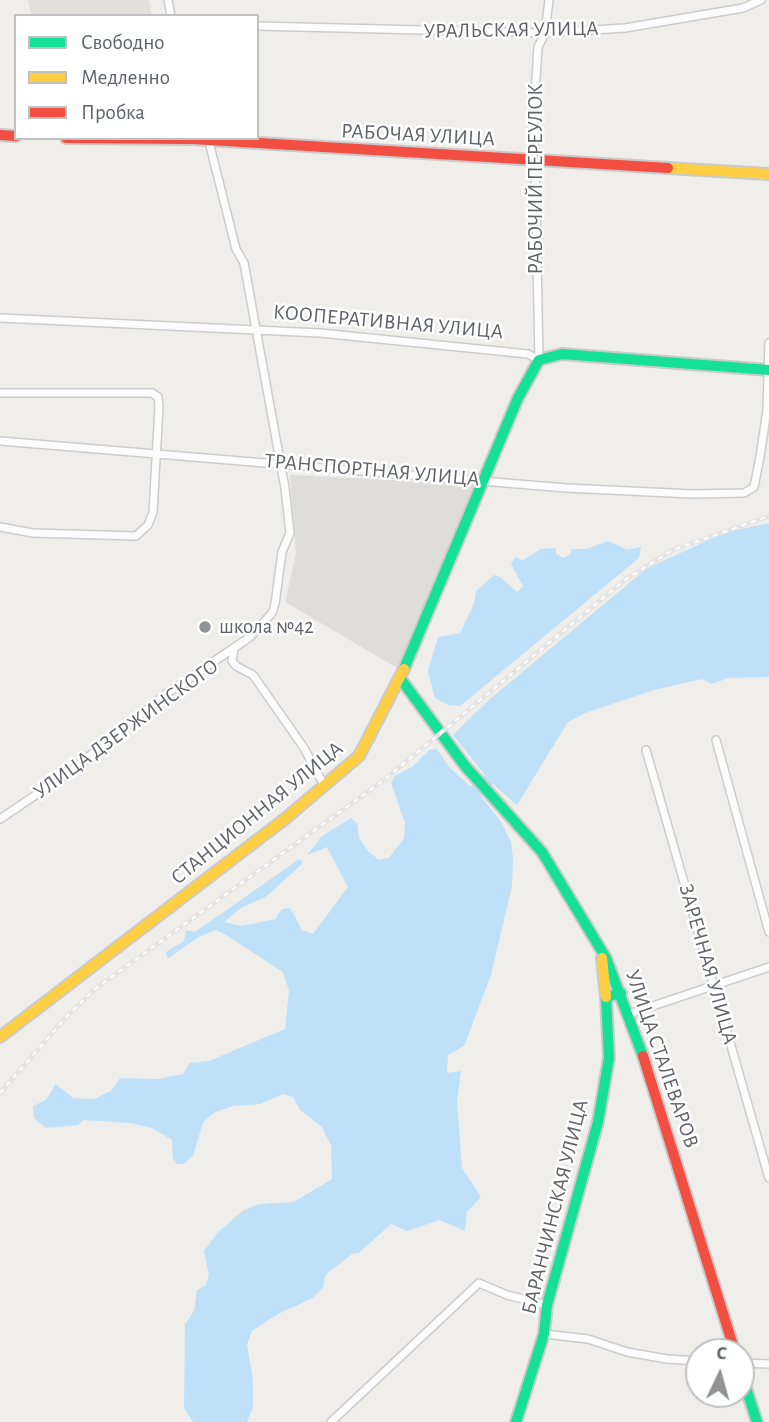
<!DOCTYPE html>
<meta charset="utf-8">
<style>
body{margin:0}
#map{position:relative;width:769px;height:1422px;overflow:hidden;background:#efeeea;font-family:"Alegreya Sans",sans-serif}
canvas{display:block}
.legend{position:absolute;left:14px;top:14px;width:245px;height:126px;box-sizing:border-box;background:#fff;border:2px solid #bfc1c3;margin:0;padding:9px 12px;list-style:none;font-size:21px;color:#5f6368}
.legend li{display:flex;align-items:center;gap:14px;height:35px}
.legend b{width:35px;border:2px solid #bfc1c3}
.north{position:absolute;left:685px;top:1338px;width:70px;height:70px;box-sizing:border-box;background:#fff;border:2px solid #bfc1c3;border-radius:50%;rotate:5deg;font-size:19px;font-weight:700;line-height:28px;text-align:center;color:#5f6368}
.north::after{content:'';display:block;margin:auto;width:24px;height:32px;background:#919496;clip-path:polygon(50% 0,100% 100%,50% 72%,0 100%)}
</style>
<div id="map">
<canvas width="769" height="1422"></canvas>
<ul class="legend">
<li><b style="height:9px;background:#16e098"></b>Свободно</li>
<li><b style="height:9px;background:#ffcf43"></b>Медленно</li>
<li><b style="height:9px;background:#f24e42"></b>Пробка</li>
</ul>
<div class="north">С</div>
</div>
<script>
const ctx = document.querySelector('canvas').getContext('2d');
ctx.lineJoin = 'round';
function paint(path, color) { ctx.fillStyle = color; ctx.fill(path, 'evenodd'); }
const toPath = rows => new Path2D(rows.map(r => 'M' + r).join(''));
function trace(path, color, width, dash) { ctx.strokeStyle = color; ctx.lineWidth = width; ctx.lineCap = dash ? 'butt' : 'round'; ctx.setLineDash(dash || []); ctx.stroke(path); }
function drawText(font, color, halo, rows, align = 'center') {
  ctx.font = font + ' "Alegreya Sans",sans-serif'; ctx.lineWidth = 5; ctx.setLineDash([]); ctx.textBaseline = 'middle'; ctx.strokeStyle = halo; ctx.fillStyle = color; for (const [text, x, y, turn = 0] of rows) {
    ctx.save(); ctx.translate(x, y); ctx.rotate((+turn || 0) * Math.PI / 180); ctx.textAlign = isNaN(turn) ? turn : align; if (halo) ctx.strokeText(text, 0, 0); ctx.fillText(text, 0, 0); ctx.restore();
  }
}
paint(toPath([
 [290,475,477,484,399,669,285,602,296,554]
]), '#dfddda');
paint(toPath([
 [28,0,149,0,152,16,31,16]
]), '#e2e0da');
paint(toPath([
 [769,523,769,677,729,678,711,684,702,679,654,690,585,713,568,722,517,805,493,784,480,795,501,822,511,842,513,859,512,886,491,975,464,1046,448,1055,447,1073,461,1071,457,1102,462,1168,481,1197,467,1212,465,1231,439,1220,407,1231,391,1224,359,1253,352,1254,326,1274,323,1287,313,1298,278,1314,252,1331,247,1344,253,1380,253,1407,247,1422,193,1422,184,1408,185,1324,194,1311,197,1290,206,1285,209,1275,204,1251,218,1232,244,1210,260,1204,294,1202,332,1179,331,1146,322,1127,300,1110,293,1097,283,1094,260,1104,233,1106,215,1112,203,1122,193,1156,184,1164,177,1164,173,1158,172,1140,152,1128,130,1123,83,1120,78,1125,46,1128,34,1118,33,1106,46,1100,56,1084,73,1098,94,1099,111,1091,120,1078,158,1079,183,1074,190,1063,209,1061,285,1029,289,991,283,972,226,935,216,930,200,936,167,959,166,952,184,941,186,930,195,932,298,860,302,860,302,864,267,896,241,908,224,922,242,926,275,919,282,909,290,908,302,930,313,934,348,887,327,847,307,855,322,836,351,818,357,823,359,838,368,851,379,860,389,858,404,838,405,823,391,783,395,776,412,767,429,750,437,749,450,768,470,786,475,785,485,775,453,735,490,699,646,569,726,532],
 [608,541,628,550,641,547,639,558,460,706,448,705,435,698,428,671,438,637,460,633,474,604,476,591,494,575,500,577,517,592,523,586,511,564,515,557,523,560,541,549,556,548,556,554,563,558,570,555,572,549,587,549]
]), '#bfe0f9');
const street = toPath([
 [168,0,171,16],
 [257,26,545,33,625,28,743,8,761,0],
 [0,318,320,333,528,354,539,360],
 [539,360,534,109,538,47,545,33,549,0],
 [0,393,152,393,158,397,159,407,153,512,148,525,136,536,33,533,0,527],
 [0,441,566,488,693,494,744,493,754,487,760,457,767,410,769,343],
 [234,649,232,661,236,666,253,675,304,748,325,787],
 [716,740,769,932],
 [646,750,769,1178],
 [0,819,71,771,166,694,250,637,272,613,275,604,282,552,290,533,285,488,244,263,236,249,209,142],
 [629,1014,769,967],
 [544,1334,588,1339,627,1352,667,1359,699,1361],
 [741,1363,769,1364],
 [331,1422,479,1283,507,1295,547,1305]
]);
const fast = toPath([
 [404,669,518,398,539,360,562,354,769,370],
 [400,678,465,766,542,852,606,958,643,1056],
 [741,1373,757,1422],
 [516,1422,544,1334,547,1305,598,1122,609,1058,606,997,621,993]
]);
const slow = toPath([
 [668,168,769,174],
 [602,958,606,997],
 [0,1037,286,818,359,756,404,669]
]);
const jam = toPath([
 [0,135,16,136],
 [66,138,193,139,668,168],
 [643,1056,735,1352]
]);
trace(street, '#cbcccc', 10);
trace(fast, '#cacacb', 14);
trace(slow, '#cacacb', 14);
trace(jam, '#cacacb', 14);
trace(street, '#fdfcfc', 7);
trace(fast, '#16e098', 10);
trace(slow, '#ffcf43', 10);
trace(jam, '#f24e42', 10);
const rail = toPath([
 [0,1093,68,1015,95,989,384,780,626,579,673,550,769,516]
]);
trace(rail, '#e4e4e4', 4.5);
trace(rail, '#fff', 2, [5]);
for (const [x, y, r, color] of [
 [205,627,7,"#919496"]
]) { const dot = new Path2D(); dot.arc(x, y, r, 0, 2 * Math.PI); ctx.fillStyle = color; ctx.fill(dot); trace(dot, '#fff', 2.5); }
drawText('21px', '#5f6368', '#fff', [
 ["УРАЛЬСКАЯ УЛИЦА",511,30,-1],
 ["РАБОЧАЯ УЛИЦА",418,135,3],
 ["РАБОЧИЙ ПЕРЕУЛОК",536,179,-90],
 ["КООПЕРАТИВНАЯ УЛИЦА",388,322,5],
 ["ТРАНСПОРТНАЯ УЛИЦА",372,470,5],
 ["УЛИЦА ДЗЕРЖИНСКОГО",126,729,-36],
 ["СТАНЦИОННАЯ УЛИЦА",257,813,-39],
 ["ЗАРЕЧНАЯ УЛИЦА",708,964,74],
 ["УЛИЦА СТАЛЕВАРОВ",662,1059,71],
 ["БАРАНЧИНСКАЯ УЛИЦА",555,1207,-76]
]);
drawText('21px', '#5f6368', '#fff', [
 ["школа №42",219,627]
], 'left');
</script>
